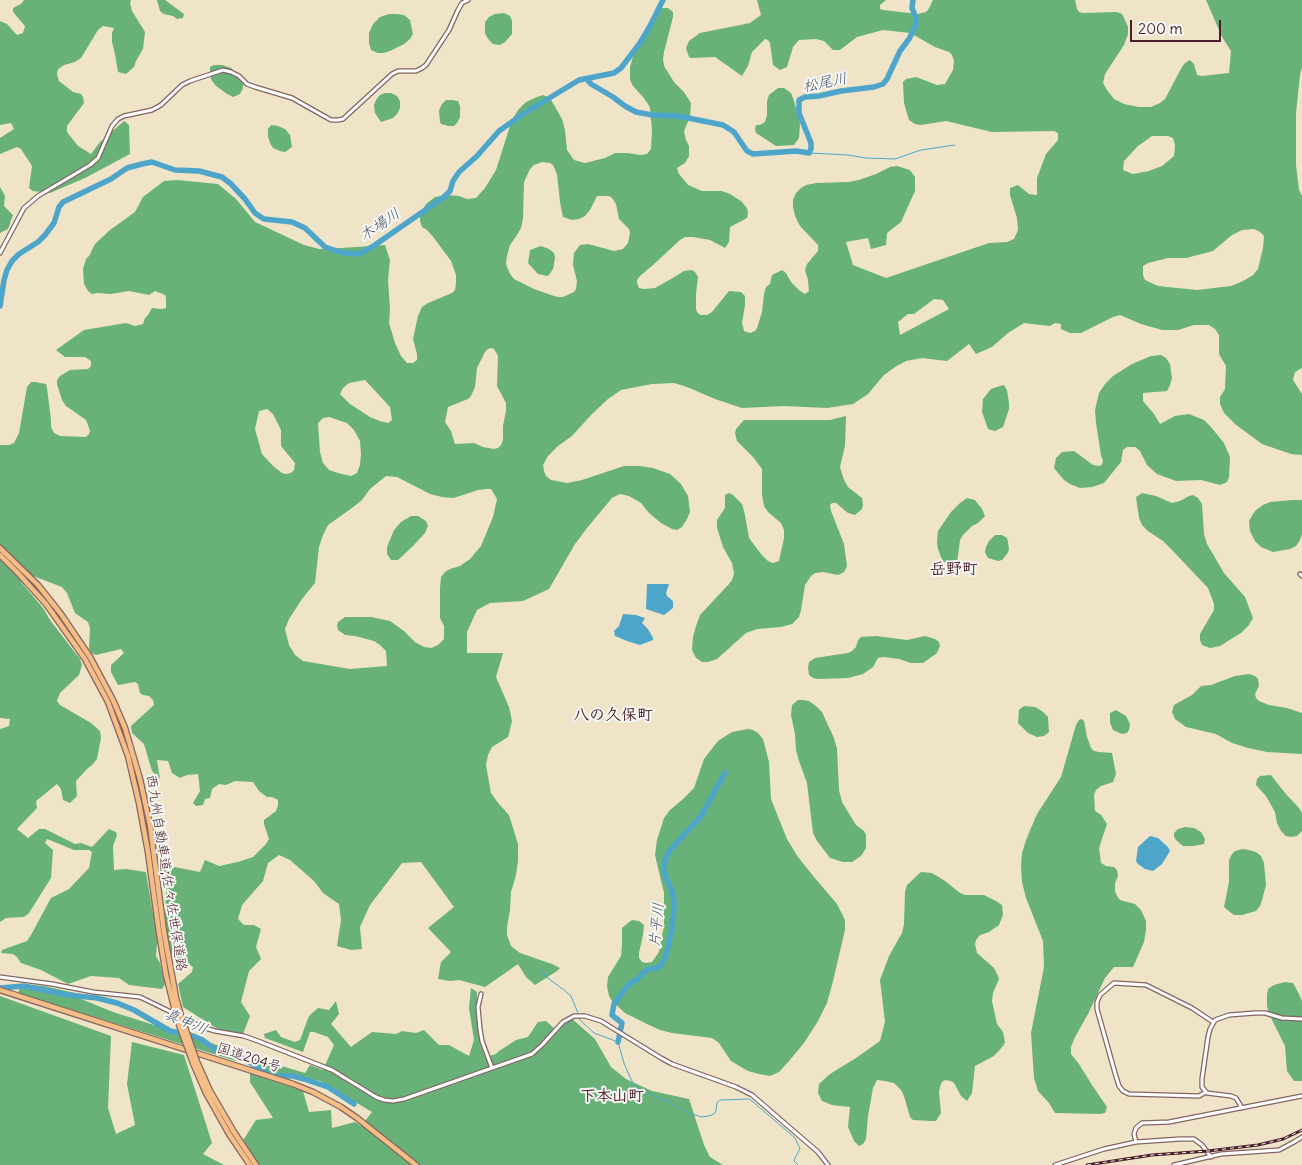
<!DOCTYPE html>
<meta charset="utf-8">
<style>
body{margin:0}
#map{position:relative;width:1302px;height:1165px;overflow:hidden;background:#efe4c8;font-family:Delius,sans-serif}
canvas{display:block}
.scale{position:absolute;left:1130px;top:20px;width:91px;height:22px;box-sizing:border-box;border:2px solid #4a1f2b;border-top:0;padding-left:6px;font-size:15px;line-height:18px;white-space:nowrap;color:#4a1f2b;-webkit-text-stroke:4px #f6f6f2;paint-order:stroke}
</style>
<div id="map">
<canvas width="1302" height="1165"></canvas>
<div class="scale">200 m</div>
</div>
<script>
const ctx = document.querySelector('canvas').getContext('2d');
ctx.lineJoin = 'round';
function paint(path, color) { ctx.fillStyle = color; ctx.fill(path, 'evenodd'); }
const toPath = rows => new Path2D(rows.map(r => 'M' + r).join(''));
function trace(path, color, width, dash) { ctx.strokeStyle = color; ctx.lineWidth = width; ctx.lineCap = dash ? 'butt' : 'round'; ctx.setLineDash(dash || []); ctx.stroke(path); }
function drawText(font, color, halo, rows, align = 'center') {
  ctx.font = font + ' Delius,"Klee One",sans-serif'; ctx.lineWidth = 4; ctx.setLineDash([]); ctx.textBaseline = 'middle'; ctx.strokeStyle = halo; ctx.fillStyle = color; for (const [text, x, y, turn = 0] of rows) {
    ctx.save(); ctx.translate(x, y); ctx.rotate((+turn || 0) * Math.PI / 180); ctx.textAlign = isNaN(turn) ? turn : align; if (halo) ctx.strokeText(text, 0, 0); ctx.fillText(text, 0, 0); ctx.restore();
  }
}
paint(toPath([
 [24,0,131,0,130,3,132,11,145,32,143,49,136,61,134,67,126,74,118,72,115,54,112,42,112,33,114,28,103,26,98,30,81,58,75,62,64,65,58,69,57,74,59,81,73,92,81,94,83,97,84,103,67,126,67,132,78,146,91,154,100,142,124,121,129,125,130,154,85,178,50,193,33,191,29,188,32,166,21,149,17,147,0,154,0,138,14,129,11,123,0,125,0,21,7,24,17,35,23,33,25,26,13,12,13,8,21,4],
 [157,0,165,0,184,14,183,18,177,19,173,16,164,14,160,11],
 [757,0,886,0,880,5,880,9,883,10,918,14,926,12,928,10,933,0,1075,0,1077,9,1079,12,1083,13,1117,12,1122,14,1125,20,1128,27,1128,34,1124,45,1105,74,1103,83,1107,90,1114,99,1124,104,1139,107,1151,107,1160,103,1165,99,1182,67,1185,63,1190,60,1194,64,1197,75,1202,76,1229,73,1231,51,1222,37,1206,0,1302,0,1302,67,1300,75,1296,113,1296,165,1299,190,1302,196,1302,368,1295,372,1293,380,1302,394,1302,455,1291,454,1262,444,1235,424,1224,413,1220,404,1220,397,1225,389,1226,366,1219,354,1219,335,1215,329,1209,325,1194,325,1178,330,1162,330,1141,324,1120,315,1113,317,1081,333,1070,333,1061,329,1061,324,1055,323,1050,326,1024,323,1008,333,992,347,976,354,969,344,947,361,922,358,906,361,895,367,884,375,868,394,853,404,827,408,784,406,742,408,715,399,687,387,674,383,652,384,621,390,608,399,592,414,572,436,558,446,548,456,543,465,544,471,546,476,551,480,567,483,582,480,624,466,640,466,653,468,670,474,681,484,688,496,690,512,687,519,682,527,677,530,672,529,661,523,649,513,641,503,629,496,620,494,612,498,587,528,575,544,549,589,523,601,490,603,477,610,467,632,467,653,503,653,496,677,509,707,512,721,508,737,492,747,488,755,486,765,491,793,499,804,509,815,518,844,518,861,516,875,511,892,510,910,507,927,507,935,511,946,520,953,552,964,560,968,557,971,535,985,526,977,518,964,485,987,459,980,450,981,438,979,441,962,451,952,428,928,454,907,421,862,402,863,370,905,360,927,362,949,351,950,337,946,341,920,339,904,323,893,314,881,290,860,279,855,268,863,263,881,242,905,238,919,244,925,254,925,261,929,256,947,261,959,249,971,241,1002,250,1016,243,1034,224,1033,183,1007,178,984,192,972,193,967,186,963,178,963,177,958,173,955,157,944,156,956,160,963,165,984,162,989,129,985,119,978,91,976,68,984,41,970,21,963,17,957,13,954,1,953,2,950,27,941,31,935,51,898,69,889,89,868,92,852,89,850,74,850,47,839,45,843,53,850,51,878,29,913,24,917,6,918,0,922,0,729,9,726,10,719,0,718,0,445,9,445,14,443,19,433,27,387,31,382,35,382,46,384,47,388,51,420,51,427,54,433,60,436,86,437,89,434,90,431,89,428,86,420,66,406,62,400,57,384,57,380,60,376,70,370,88,369,91,366,91,361,85,357,65,357,56,350,84,330,126,323,135,326,143,324,145,318,148,315,152,308,162,309,166,308,166,298,165,295,155,291,149,295,129,291,111,294,97,293,92,294,88,291,84,284,83,269,86,259,89,256,95,244,110,230,135,212,143,197,164,181,177,180,218,184,236,199,255,222,304,245,319,249,341,248,385,245,390,260,388,280,390,309,389,323,395,343,401,356,407,363,413,363,417,360,417,354,413,339,418,316,422,307,428,303,452,293,455,290,456,283,456,275,451,261,434,238,427,230,422,227,420,221,420,214,426,204,435,197,446,195,459,196,467,199,476,198,485,188,496,170,512,120,518,110,526,102,537,97,543,95,550,98,562,119,565,130,567,150,574,160,585,163,605,158,615,153,627,153,641,155,647,154,651,149,652,130,650,108,648,104,643,97,633,86,630,80,630,67,634,53,641,37,660,10,663,8,668,8,673,12,673,17,664,52,663,59,664,66,674,82,684,92,691,103,690,117,684,131,686,140,689,146,689,156,685,163,677,168,679,174,688,185,702,191,722,191,730,194,741,201,747,208,748,213,747,218,730,227,729,242,725,248,710,240,693,237,685,237,680,240,653,265,640,276,637,280,637,283,639,288,644,289,655,288,671,279,684,271,692,270,695,272,698,277,696,294,696,309,697,312,700,315,707,315,712,312,729,291,741,292,745,296,745,305,742,323,744,331,750,333,755,331,757,328,762,312,764,294,766,287,770,284,772,275,782,270,786,273,791,282,800,291,805,294,809,291,808,280,805,270,807,264,818,251,818,245,800,226,795,216,793,207,793,200,796,193,801,188,806,185,816,183,848,182,859,180,876,174,890,167,897,166,910,170,915,177,915,191,901,222,887,233,886,245,871,249,868,238,846,242,853,265,886,278,989,243,1007,242,1014,239,1018,230,1017,218,1010,195,1010,188,1018,185,1029,194,1037,195,1037,178,1046,154,1058,140,1058,133,1054,131,992,132,946,121,921,125,915,124,909,120,904,103,903,82,906,79,916,77,937,85,945,84,953,70,954,61,952,55,949,52,935,47,910,33,883,30,857,37,840,50,833,50,824,41,816,39,799,40,793,47,787,67,780,70,773,65,770,43,768,40,765,39,752,52,748,66,742,76,715,57,691,58,689,57,686,48,689,41,700,33,750,23,761,15],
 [1152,136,1168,136,1173,138,1175,145,1174,156,1162,166,1149,171,1133,174,1123,170,1124,161,1138,146],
 [542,162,550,163,553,165,557,174,560,202,563,217,572,220,579,219,585,216,590,210,597,196,609,196,612,198,616,204,619,219,629,229,630,233,628,243,623,249,614,251,588,244,580,245,574,253,573,265,577,281,576,289,574,292,563,297,558,297,551,295,534,289,514,279,510,274,506,264,507,256,510,245,517,235,521,228,523,219,524,182,530,169,534,165],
 [1254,229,1260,232,1264,236,1263,248,1258,269,1253,275,1243,281,1231,286,1197,290,1158,286,1145,280,1143,275,1143,266,1148,263,1168,258,1186,258,1213,251,1232,235,1242,230],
 [934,299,943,300,949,309,900,335,898,322,908,314,914,314],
 [491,348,494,349,498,356,497,386,506,403,506,411,503,426,503,440,501,445,498,448,494,449,483,447,474,443,455,444,451,431,445,422,448,407,468,399,471,396,475,387,477,368,485,352,488,349],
 [365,380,390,407,392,420,388,423,380,421,370,417,350,404,340,394,343,388,349,383],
 [267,409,273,414,281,430,281,446,295,463,294,470,291,473,286,474,282,473,273,466,262,454,255,429,259,411],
 [329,417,347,423,354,430,360,441,361,454,360,465,357,473,351,476,338,473,329,470,323,463,320,452,318,423,323,418],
 [386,476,397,477,430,494,442,497,453,498,463,495,478,490,486,489,491,489,497,499,493,517,481,546,470,559,460,566,450,569,445,572,441,577,440,588,440,618,444,626,444,639,438,645,431,648,424,647,415,642,404,631,390,621,371,617,345,617,338,622,337,626,338,630,345,635,355,636,374,641,380,645,386,651,387,666,350,669,303,661,295,655,289,645,285,629,289,619,302,599,315,583,319,547,323,535,328,525,352,508,362,500,370,489],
 [33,576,62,587,67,593,75,613,88,622,90,628,89,648,91,653,96,655,121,649,124,653,111,665,111,672,118,685,135,682,138,684,140,693,143,695,149,696,153,700,154,705,131,726,132,733,144,744,152,771,160,779,157,760,168,761,172,773,180,778,187,775,198,774,200,791,193,803,196,806,203,805,205,799,210,798,212,789,219,784,226,785,235,781,253,782,259,791,267,797,272,797,278,800,278,805,276,811,264,820,264,824,269,839,266,844,253,857,238,862,219,866,205,860,200,872,164,865,161,869,167,874,165,916,153,914,146,872,126,869,114,870,113,846,117,835,116,832,109,829,92,847,81,843,75,844,45,829,39,829,28,838,17,829,37,808,36,801,57,784,61,789,63,800,70,803,77,796,76,781,88,768,92,765,97,759,101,738,100,731,91,723,60,705,57,701,60,693,79,675,82,665,80,659,50,620,43,608,21,582],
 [504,13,510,16,512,21,512,34,505,42,500,45,493,44,489,40,485,34,485,22,489,17,495,14],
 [389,14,397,14,404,15,410,20,413,34,410,39,404,44,390,51,384,53,378,53,371,50,369,43,369,33,373,24,380,17],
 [214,65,222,65,231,68,238,75,243,82,243,88,240,94,233,97,227,94,215,85,211,79,210,72,210,67],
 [778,88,784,88,791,93,794,101,798,115,800,124,799,138,794,145,776,146,756,133,755,129,756,125,760,125,765,122,767,115,767,101,769,95],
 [385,93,391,93,397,96,400,101,400,108,397,114,393,118,381,122,375,113,374,105,376,100,380,95],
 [446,100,452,100,458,101,460,106,460,117,457,123,454,126,449,126,441,124,440,122,439,110,442,104],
 [271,125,278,126,285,129,290,135,292,147,285,152,280,151,273,148,270,143,268,136,268,129],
 [0,187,5,196,4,206,13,215,8,229,0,233],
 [541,246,549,249,554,253,555,258,553,269,549,275,547,276,538,274,528,263,530,250],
 [1161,355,1166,358,1170,364,1172,378,1170,385,1167,391,1143,393,1143,401,1154,414,1160,424,1175,416,1189,414,1204,420,1211,427,1224,443,1230,457,1229,477,1227,482,1220,485,1201,480,1176,481,1157,474,1147,465,1140,451,1135,447,1127,447,1123,450,1121,462,1104,483,1092,487,1080,488,1070,484,1064,480,1054,468,1056,458,1062,452,1074,451,1093,465,1100,466,1102,464,1103,461,1101,455,1096,423,1095,410,1099,393,1105,384,1113,376,1132,364,1151,356],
 [1004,385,1007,390,1009,403,1009,409,1003,427,995,431,988,429,982,412,983,399,991,389,1000,386],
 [846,416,845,446,840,467,844,480,848,487,862,498,863,505,862,509,855,515,848,513,836,503,832,503,830,505,831,511,844,544,847,566,844,572,838,575,823,572,815,573,811,576,805,585,801,610,799,617,792,624,781,627,757,629,746,633,717,659,708,662,702,662,696,658,692,650,693,637,696,626,700,615,729,584,732,580,734,574,732,563,723,547,717,528,717,520,725,508,725,495,729,493,733,495,742,504,745,515,749,538,761,554,768,561,773,563,779,561,784,538,784,530,781,523,768,512,764,506,762,495,762,469,753,457,737,441,735,433,736,429,744,420,830,420],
 [1142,493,1156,496,1172,503,1180,501,1189,496,1193,495,1198,498,1202,504,1204,534,1207,544,1224,573,1245,597,1253,618,1249,625,1241,633,1220,646,1210,648,1202,645,1200,640,1200,634,1214,610,1214,604,1208,588,1171,549,1163,541,1148,531,1142,525,1139,518,1136,497],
 [967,498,975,500,982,509,985,516,978,523,972,526,963,535,960,540,957,563,954,564,943,562,938,549,937,542,938,531,951,512,960,503],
 [1292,500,1302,500,1302,534,1300,540,1296,546,1290,549,1273,552,1261,547,1255,541,1250,531,1249,521,1253,514,1256,510,1263,505,1270,502],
 [411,516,418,516,426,521,428,526,425,533,413,546,398,560,391,560,387,554,387,547,394,530,401,522],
 [995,535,1002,535,1007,538,1008,542,1009,550,1007,554,1002,560,998,561,988,558,985,552,986,547,989,541],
 [876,636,907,640,925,636,935,639,939,642,940,646,937,653,923,663,911,663,899,659,884,657,878,658,873,667,863,674,848,678,818,679,813,678,809,675,808,667,809,662,815,658,848,653,852,651,856,647,858,640,861,637],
 [1249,674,1255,676,1258,679,1259,686,1255,694,1256,698,1259,701,1269,705,1287,708,1302,713,1302,754,1267,752,1248,748,1232,743,1216,734,1186,727,1175,719,1172,712,1174,705,1192,695,1201,686,1211,685,1235,676],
 [798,700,803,700,809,701,817,707,822,712,834,738,837,749,839,790,842,802,856,825,864,831,866,835,866,848,861,856,852,862,843,862,830,858,817,841,813,833,807,783,799,761,796,750,795,734,791,715,792,705],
 [1024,706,1035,707,1042,711,1048,717,1049,732,1044,736,1037,737,1028,733,1018,723,1019,710],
 [1116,710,1126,716,1130,724,1129,730,1127,733,1122,734,1113,730,1110,723,1110,713],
 [1082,719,1084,721,1087,737,1091,748,1094,751,1099,752,1112,753,1116,774,1113,782,1101,786,1096,790,1094,795,1095,811,1101,815,1107,824,1099,848,1101,863,1106,866,1114,867,1117,870,1118,876,1115,883,1115,891,1117,896,1120,900,1135,904,1141,910,1146,921,1146,930,1144,942,1133,967,1114,967,1105,978,1088,1014,1075,1037,1071,1047,1071,1054,1079,1064,1092,1085,1107,1107,1105,1113,1100,1114,1055,1113,1049,1103,1038,1091,1034,1078,1031,1033,1044,967,1043,941,1026,898,1022,882,1021,866,1022,853,1026,840,1037,814,1061,777,1076,725,1079,720],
 [748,729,753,730,758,733,763,739,769,762,771,799,787,839,798,857,814,877,837,904,845,920,845,930,833,981,827,1003,818,1021,804,1043,789,1061,779,1072,770,1076,759,1074,748,1071,731,1061,719,1043,712,1038,672,1033,660,1030,647,1024,625,1013,612,1001,609,996,607,986,608,977,621,956,622,945,622,928,628,923,632,920,639,921,644,925,643,935,639,953,639,958,642,962,646,963,652,962,659,952,664,926,664,893,655,855,657,840,664,818,670,810,683,799,694,788,704,759,718,741,732,732],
 [1271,775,1285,793,1299,808,1302,813,1302,831,1297,836,1291,837,1286,836,1281,831,1277,823,1275,812,1266,796,1256,785,1257,779,1260,776],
 [1185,827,1194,828,1201,832,1205,839,1204,844,1193,846,1183,846,1176,840,1174,837,1174,833,1178,829],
 [1243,849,1249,850,1256,852,1261,856,1264,863,1266,885,1262,900,1260,906,1256,911,1242,915,1234,915,1230,912,1224,907,1229,882,1229,860,1232,854,1235,851],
 [921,872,932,873,945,881,960,893,965,895,984,895,996,901,1002,905,1003,915,999,925,989,932,980,935,976,940,975,944,977,953,994,968,998,976,999,979,993,993,992,1001,997,1024,1003,1032,1005,1042,1003,1046,994,1056,975,1066,972,1093,967,1101,961,1096,954,1083,951,1081,945,1080,942,1082,940,1087,939,1092,941,1113,936,1121,931,1121,913,1120,910,1117,904,1096,901,1090,894,1083,885,1081,877,1080,873,1088,868,1116,866,1139,863,1144,859,1146,854,1141,848,1127,850,1107,832,1105,822,1101,818,1093,819,1084,830,1074,856,1058,880,1041,885,1022,880,980,889,956,902,933,904,924,905,892,907,885],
 [1285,982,1293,983,1299,994,1302,1001,1302,1081,1294,1081,1287,1071,1285,1046,1269,1014,1267,1006,1267,995,1268,989,1274,985],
 [21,984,44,986,75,993,76,997,113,1012,242,1053,240,1060,236,1061,18,993],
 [471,988,477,992,477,1011,480,1043,485,1057,496,1054,499,1051,516,1040,528,1037,538,1022,546,1021,556,1030,571,1018,595,1039,611,1067,626,1079,652,1091,689,1099,704,1145,710,1157,723,1165,260,1165,242,1142,256,1120,273,1118,250,1082,250,1073,303,1091,309,1112,331,1110,332,1128,355,1122,361,1126,372,1112,320,1081,270,1072,249,1063,248,1056,305,1073,310,1065,323,1070,334,1045,328,1037,314,1032,310,1032,303,1052,265,1038,264,1034,276,1030,281,1037,295,1042,300,1040,309,1016,318,1008,329,1010,336,1001,339,1014,331,1024,351,1047,372,1032,396,1034,402,1031,416,1033,424,1030,439,1045,449,1045,469,1056,474,1040,469,1008],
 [0,996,111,1036,108,1108,116,1134,135,1125,127,1084,132,1042,184,1055,212,1143,203,1154,224,1165,0,1165]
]), '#68b179');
paint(toPath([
 [647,584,669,584,666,593,667,596,673,601,673,608,664,615,646,609],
 [623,614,636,615,645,618,642,623,648,629,653,638,653,640,640,645,627,641,615,636,614,631,619,626],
 [1150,836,1158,838,1168,847,1170,851,1162,864,1153,871,1145,869,1138,864,1136,861,1138,847]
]), '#4da6ca');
trace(toPath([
 [809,153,848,155,866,158,895,159,921,150,955,145],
 [542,970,545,976,564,990,571,996,578,1013],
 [579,1019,594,1033,618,1042,624,1063,629,1075,634,1085,642,1091,672,1103,675,1105,676,1106,687,1112,701,1117,709,1116,714,1114,716,1111,717,1103,720,1100,749,1099,752,1101,795,1138,800,1149,795,1158,794,1161,798,1165]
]), '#4da6ca', 1);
trace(toPath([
 [587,79,591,84,613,97,625,106,636,112,652,115,678,116,723,125,734,132,747,151,753,154,796,151,809,153,811,149,811,143,799,113,799,100,805,97,819,96,841,91,874,87,883,84,887,79,900,51,909,39,916,25,916,18,912,8,913,0],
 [0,306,4,280,7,270,12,261,19,254,38,242,45,235,54,223,59,207,63,202,111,179,127,168,142,164,152,162,175,170,199,171,222,177,231,184,245,199,255,213,264,219,292,222,305,228,325,247,343,253,359,254,372,247,444,197,450,191,453,181,459,172,477,156,499,131,523,114,579,80,614,73,621,68,640,43,650,26,663,0],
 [0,988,24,986,68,995,97,998,117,1003,134,1010,170,1031,190,1035,201,1039,216,1050,228,1053,245,1059,261,1070,270,1075,275,1076,293,1076,304,1079,328,1087,354,1104],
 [618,1042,622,1023,612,1015,614,1004,629,984,636,980,644,972,649,969,657,968,661,965,666,956,672,929,674,910,674,901,672,891,664,872,664,863,669,851,701,816,725,773]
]), '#4da6ca', 5.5);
const minor = toPath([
 [0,253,24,208,38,196,90,165,98,158,112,126,118,119,124,116,152,110,161,105,182,85,190,81,223,70,231,72,239,76,247,84,255,87,292,98,331,120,338,120,343,119,392,74,398,71,416,71,422,68,426,65,449,30,458,10,462,3,468,0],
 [1300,574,1302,576],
 [0,977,52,984,93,992,140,997,202,1027,215,1031,244,1036,258,1041,332,1070,376,1097,384,1100,393,1101,404,1099,532,1054,542,1045,563,1022,574,1016,585,1016,601,1021,661,1058,672,1064,736,1087,752,1095,818,1152,828,1165],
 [481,994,478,1007,480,1029,482,1041,492,1068],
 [1206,1092,1199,1096,1129,1094,1123,1091,1119,1086,1115,1073,1097,1009,1097,1002,1100,995,1114,983,1146,985,1192,1008,1213,1022],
 [1242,1108,1236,1098,1231,1096,1207,1093,1202,1087,1202,1079,1208,1037,1210,1029,1215,1020,1229,1015,1255,1013,1265,1013,1282,1018,1302,1019],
 [1136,1142,1134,1134,1136,1128,1142,1123,1169,1122,1302,1096],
 [1055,1165,1104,1149,1136,1142,1180,1139,1194,1139,1202,1145,1211,1157],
 [1174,1165,1221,1154,1279,1150,1294,1142,1302,1137]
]);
const highway = toPath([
 [0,548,38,585,61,614,90,657,113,700,125,728,140,779,150,825,164,932],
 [0,555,18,573,46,604,85,659,108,702,128,756,139,803,148,852,159,932],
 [0,990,293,1084,313,1092,341,1107,357,1118,416,1165],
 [210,1091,234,1132,256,1165],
 [206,1093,229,1134,250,1165]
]);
trace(minor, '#846462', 5.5);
trace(highway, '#846462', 7);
trace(minor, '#fff', 3);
trace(highway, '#f6be87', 4.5);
const rail = toPath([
 [1087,1165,1152,1155,1208,1151,1258,1145,1283,1139,1302,1130]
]);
trace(rail, '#4a1f2b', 3);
trace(rail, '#f6f6f2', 1, [4]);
const highwayBridge = toPath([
 [159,932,166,975,177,1019,193,1063,206,1093],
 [164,932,176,998,182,1019,197,1062,210,1091]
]);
trace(highwayBridge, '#846462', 7, []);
trace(highwayBridge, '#f6be87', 4.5);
drawText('14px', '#4a1f2b', '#f6f6f2', [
 ["西九州自動車道;佐々佐世保道路",166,873,81],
 ["国道204号",249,1058,18]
]);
drawText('italic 15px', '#4b556b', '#f6f6f2', [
 ["松尾川",825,83,-12],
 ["木場川",380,225,-34],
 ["片平川",657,925,-84],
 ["真申川",186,1022,23]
]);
drawText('bold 16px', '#4a1f2b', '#f6f6f2', [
 ["岳野町",954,569],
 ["八の久保町",613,715],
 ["下本山町",612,1096]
]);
</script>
